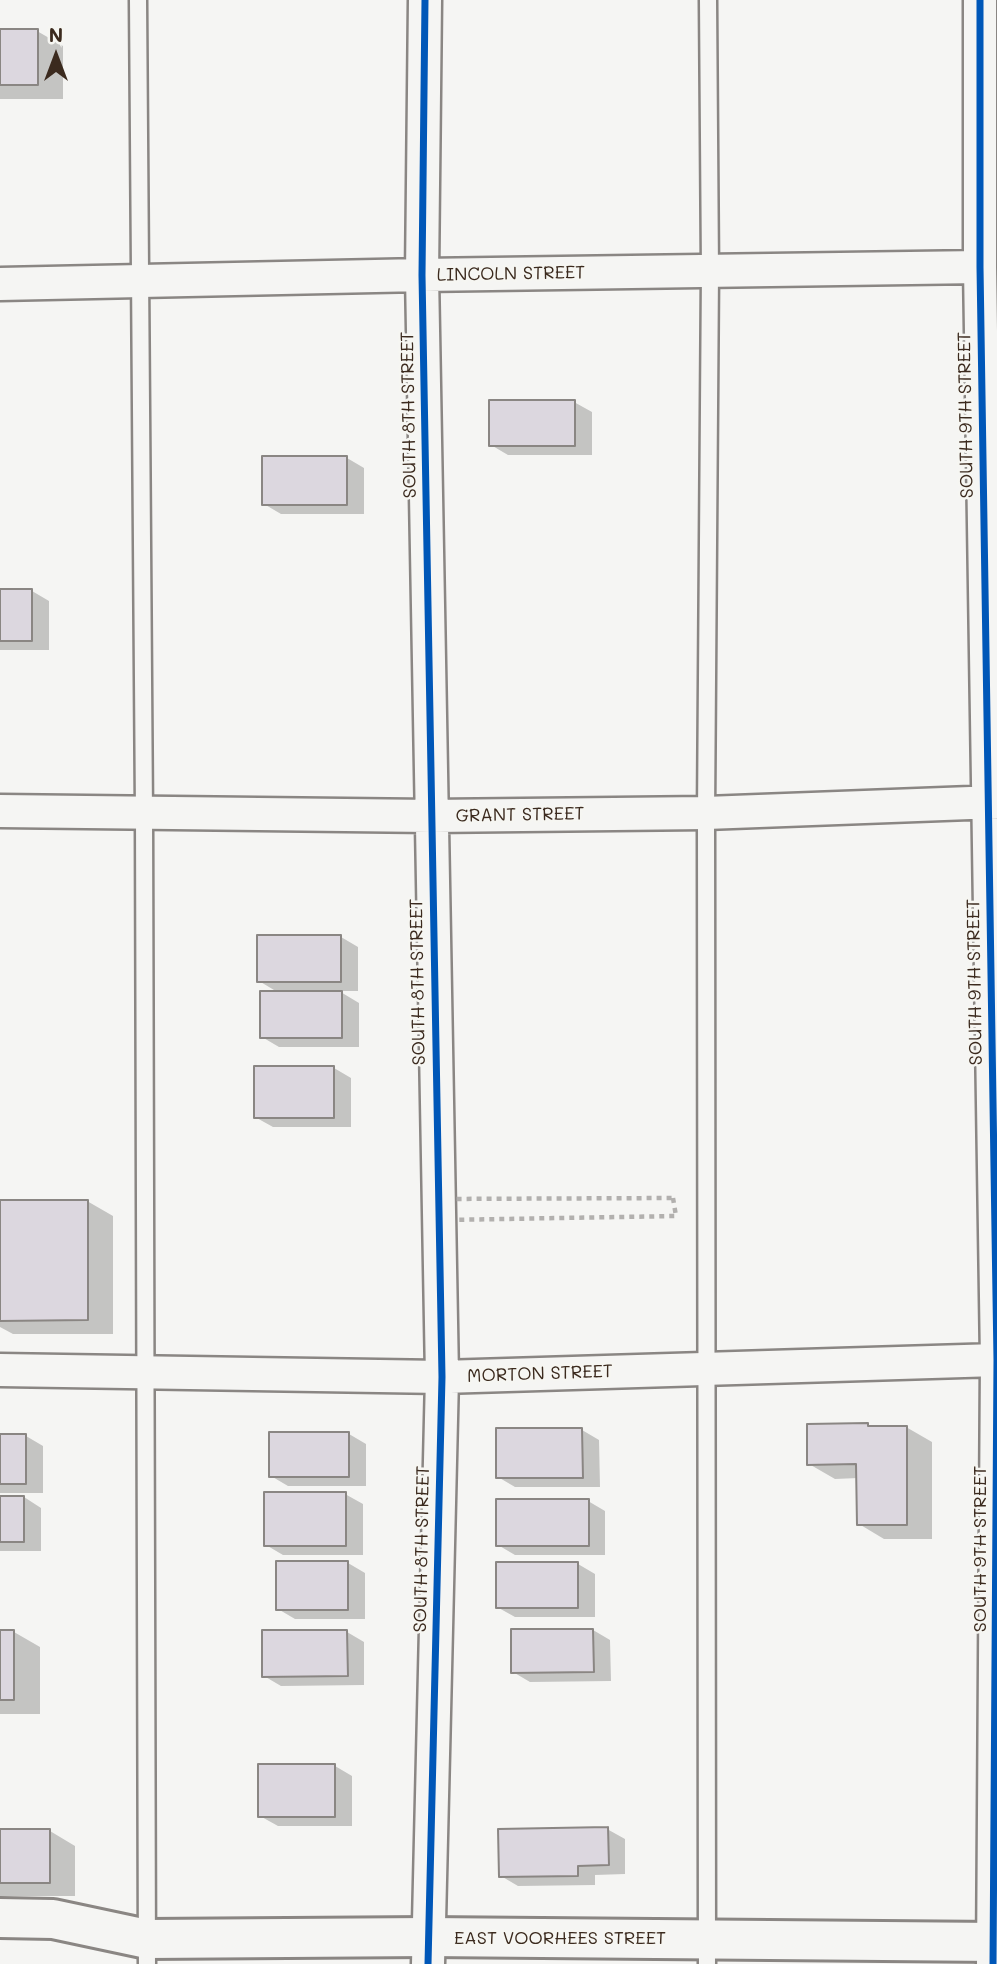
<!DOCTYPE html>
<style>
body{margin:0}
#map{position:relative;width:997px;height:1964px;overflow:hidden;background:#f5f5f3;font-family:Mali,sans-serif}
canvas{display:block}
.north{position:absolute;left:21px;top:21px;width:70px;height:70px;-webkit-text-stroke:5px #f6f6f2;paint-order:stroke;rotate:0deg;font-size:19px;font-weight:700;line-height:28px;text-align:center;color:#3b2a1e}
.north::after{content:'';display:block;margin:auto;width:24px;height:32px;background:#3b2a1e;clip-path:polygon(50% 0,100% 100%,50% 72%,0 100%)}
</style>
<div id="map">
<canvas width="997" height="1964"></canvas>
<div class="north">N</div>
</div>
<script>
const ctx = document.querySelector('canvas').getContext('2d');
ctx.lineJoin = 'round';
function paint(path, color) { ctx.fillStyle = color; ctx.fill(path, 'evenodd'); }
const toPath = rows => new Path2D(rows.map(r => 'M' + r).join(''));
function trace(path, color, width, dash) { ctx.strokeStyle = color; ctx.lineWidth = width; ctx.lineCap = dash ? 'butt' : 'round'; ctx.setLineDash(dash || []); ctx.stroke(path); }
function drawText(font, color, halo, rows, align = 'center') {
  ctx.font = font + ' Mali,sans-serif'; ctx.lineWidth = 5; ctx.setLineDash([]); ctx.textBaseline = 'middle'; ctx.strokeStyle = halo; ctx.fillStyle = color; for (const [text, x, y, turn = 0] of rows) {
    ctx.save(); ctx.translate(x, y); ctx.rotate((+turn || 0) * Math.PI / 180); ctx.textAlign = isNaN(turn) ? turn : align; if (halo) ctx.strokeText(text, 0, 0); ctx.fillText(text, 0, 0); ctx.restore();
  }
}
paint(toPath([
 [0,31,37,31,63,46,63,99,0,99],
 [574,402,592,412,592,455,508,455,491,445],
 [347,458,364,468,364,514,281,514,264,504],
 [0,591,32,591,49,601,49,650,0,650],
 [341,937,358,947,358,991,339,991,359,1003,359,1047,279,1047,262,1037,279,993,259,981],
 [334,1068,351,1078,351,1127,273,1127,255,1117],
 [87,1201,113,1216,113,1334,13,1334,0,1327,0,1202],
 [906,1427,932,1442,932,1539,884,1539,859,1524,858,1478,835,1479,809,1464],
 [582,1430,599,1440,600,1487,515,1487,498,1477],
 [349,1434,366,1444,366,1486,288,1486,271,1476],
 [0,1436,26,1436,43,1446,43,1493,0,1493],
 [345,1494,363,1504,363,1555,283,1555,266,1545],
 [0,1497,24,1497,41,1508,41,1551,0,1551],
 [588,1501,605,1511,605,1555,515,1555,498,1545],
 [278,1563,348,1563,365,1573,365,1619,295,1619,278,1609],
 [578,1564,595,1574,595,1617,515,1617,497,1607],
 [593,1630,610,1640,611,1681,530,1682,513,1672],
 [0,1632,14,1632,40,1647,40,1714,0,1714],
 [347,1632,364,1642,364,1685,281,1686,264,1676],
 [335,1766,352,1776,352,1826,278,1826,260,1816],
 [607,1829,625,1839,625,1874,595,1875,595,1885,518,1886,501,1876],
 [0,1831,50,1831,75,1846,75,1896,0,1896]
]), '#0003');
const building = toPath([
 [0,29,38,29,38,85,0,85,0,29],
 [489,400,575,400,575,446,489,446,489,400],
 [262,456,347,456,347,505,262,505,262,456],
 [0,589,32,589,32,641,0,641,0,589],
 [257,935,341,935,341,982,257,982,257,935],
 [260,991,342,991,342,1038,260,1038,260,991],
 [254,1066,334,1066,334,1118,254,1118,254,1066],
 [0,1200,88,1200,88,1320,0,1321,0,1200],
 [868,1423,868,1426,907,1426,907,1525,857,1525,856,1464,807,1465,807,1424,868,1423],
 [496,1428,582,1428,583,1478,496,1478,496,1428],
 [269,1432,349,1432,349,1477,269,1477,269,1432],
 [0,1434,26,1434,26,1484,0,1484,0,1434],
 [264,1492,346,1492,346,1546,264,1546,264,1492],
 [0,1496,24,1496,24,1542,0,1542,0,1496],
 [496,1499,589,1499,589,1546,496,1546,496,1499],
 [276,1561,348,1561,348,1610,276,1610,276,1561],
 [496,1562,578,1562,578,1608,496,1608,496,1562],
 [511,1629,593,1629,594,1672,511,1673,511,1629],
 [0,1630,14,1630,14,1700,0,1700,0,1630],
 [262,1630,347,1630,348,1676,262,1677,262,1630],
 [258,1764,335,1764,335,1817,258,1817,258,1764],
 [608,1827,609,1865,578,1866,578,1876,499,1877,498,1829,608,1827],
 [0,1829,50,1829,50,1883,0,1883,0,1829]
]);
paint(building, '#dcd7df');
trace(building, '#8a8683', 2);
const service = toPath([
 [138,0,144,813,147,1964],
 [707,1964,706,813,710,271,708,0]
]);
const minor = toPath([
 [425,0,422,275,442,1377,428,1964],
 [980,0,980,267,997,1360,993,1964],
 [0,284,422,275,980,267],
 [0,811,431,816,706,813,997,802],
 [0,1370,442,1377,997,1360]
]);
const tertiary = toPath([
 [0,1918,53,1919,147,1939,428,1937,997,1942]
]);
trace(service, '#8a8683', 21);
trace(minor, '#8a8683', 37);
trace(tertiary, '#8a8683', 44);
trace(toPath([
 [673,1198,676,1216,445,1220,438,1199,673,1198]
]), '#b2b0ae', 4.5, [5, 5]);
trace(service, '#f5f5f3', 16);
trace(minor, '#f5f5f3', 32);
trace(tertiary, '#f5f5f3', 38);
trace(toPath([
 [425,0,422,275,442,1377,428,1964],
 [980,0,980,267,997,1360,993,1964]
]), '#0057b8', 7);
drawText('18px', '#3b2a1e', '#f6f6f2', [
 ["LINCOLN STREET",511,274,-1],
 ["SOUTH 8TH STREET",409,415,-91],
 ["SOUTH 9TH STREET",966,415,-91],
 ["GRANT STREET",520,815,-1],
 ["SOUTH 8TH STREET",418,982,-91],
 ["SOUTH 9TH STREET",975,982,-91],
 ["MORTON STREET",540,1374,-2],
 ["SOUTH 8TH STREET",422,1549,-89],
 ["SOUTH 9TH STREET",980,1549,-90],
 ["EAST VOORHEES STREET",560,1938]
]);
</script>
